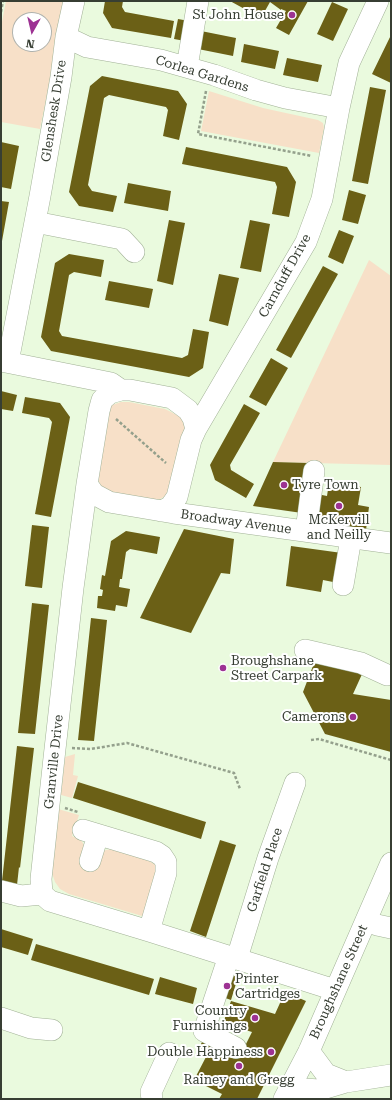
<!DOCTYPE html>
<style>
body{margin:0}
#map{position:relative;width:392px;height:1100px;overflow:hidden;background:#eafade;font-family:"Roboto Serif",serif}
canvas{display:block}
.frame{position:absolute;inset:0;border:2px solid #373e33;pointer-events:none}
.north{position:absolute;left:12px;top:12px;width:40px;height:40px;box-sizing:border-box;background:#fff;border:1px solid #afb2ad;border-radius:50%;rotate:188deg;font-size:11px;font-weight:700;line-height:16px;text-align:center;color:#373e33}
.north::after{content:'';display:block;margin:auto;width:14px;height:18px;background:#9d3293;clip-path:polygon(50% 0,100% 100%,50% 72%,0 100%)}
</style>
<div id="map">
<canvas width="392" height="1100"></canvas>
<div class="frame"></div>
<div class="north">N</div>
</div>
<script>
const ctx = document.querySelector('canvas').getContext('2d');
ctx.lineJoin = 'round';
function paint(path, color) { ctx.fillStyle = color; ctx.fill(path, 'evenodd'); }
const toPath = rows => new Path2D(rows.map(r => 'M' + r).join(''));
function trace(path, color, width, dash) { ctx.strokeStyle = color; ctx.lineWidth = width; ctx.lineCap = dash ? 'butt' : 'round'; ctx.setLineDash(dash || []); ctx.stroke(path); }
function drawText(font, color, halo, rows, align = 'center') {
  ctx.font = font + ' "Roboto Serif",serif'; ctx.lineWidth = 4; ctx.setLineDash([]); ctx.textBaseline = 'middle'; ctx.strokeStyle = halo; ctx.fillStyle = color; for (const [text, x, y, turn = 0] of rows) {
    ctx.save(); ctx.translate(x, y); ctx.rotate((+turn || 0) * Math.PI / 180); ctx.textAlign = isNaN(turn) ? turn : align; if (halo) ctx.strokeText(text, 0, 0); ctx.fillText(text, 0, 0); ctx.restore();
  }
}
paint(toPath([
 [6,1,66,1,40,129,1,122,1,27],
 [20,20,44,20,44,44,20,44],
 [209,91,263,108,318,120,323,123,324,128,319,153,201,131],
 [369,260,391,276,391,465,273,462],
 [121,402,129,402,165,409,183,418,186,425,173,477,166,496,158,500,117,495,101,486,98,480,102,419,112,405],
 [75,754,73,775,78,776,72,798,61,795,65,757],
 [58,809,79,815,72,836,81,840,86,848,101,852,106,850,112,849,147,860,158,866,147,914,142,916,69,894,60,889,55,882,52,873]
]), '#f7e0c8');
paint(toPath([
 [105,1,123,1,122,7,125,12,174,21,171,38,112,28,103,13],
 [230,1,291,2,308,1,289,35,276,28,286,11,281,9,281,10,270,2,261,18],
 [332,2,348,9,333,41,317,34],
 [178,19,189,21,185,41,174,39],
 [201,31,236,38,233,56,198,49],
 [391,35,391,83,372,74],
 [244,44,279,51,275,69,241,62],
 [287,58,322,65,318,82,283,75],
 [102,76,178,91,187,104,179,140,163,136,168,110,166,107,109,95,104,98,88,185,92,191,117,196,113,212,79,206,69,192,90,86],
 [370,87,386,90,368,184,352,181],
 [1,142,19,146,11,189,1,187],
 [186,147,287,167,296,182,289,217,272,214,277,187,275,182,182,164],
 [128,183,171,191,168,211,124,203],
 [349,190,366,195,358,224,342,220],
 [1,201,9,202,2,241,1,241],
 [169,220,185,223,173,285,157,281],
 [250,220,270,224,261,272,240,268],
 [339,230,354,236,343,264,328,257],
 [69,254,104,260,101,277,74,272,69,275,59,331,62,336,182,358,188,355,193,329,209,332,203,368,189,377,51,351,41,337,45,316,55,263],
 [323,266,338,274,291,358,276,350],
 [219,274,239,278,228,326,209,321],
 [109,281,153,289,149,308,105,300],
 [271,358,288,368,266,406,249,397],
 [1,391,17,395,13,411,1,409],
 [25,397,60,403,70,417,51,517,35,514,52,422,49,418,22,413],
 [244,404,260,413,230,465,231,470,254,484,246,498,215,480,210,465],
 [273,462,309,463,302,513,253,506],
 [329,483,361,487,358,505,369,507,366,530,313,523,317,494,327,496],
 [32,525,49,527,42,588,25,586],
 [184,529,234,539,230,574,221,573,191,633,140,618],
 [126,531,160,537,157,554,130,549,126,552,122,579,120,579,119,587,130,589,127,607,116,605,115,611,97,608,98,596,102,596,103,590,100,589,102,575,105,576,111,541],
 [291,546,342,553,338,583,323,580,321,592,286,586],
 [32,603,49,605,35,734,18,733],
 [91,618,107,620,94,741,78,740],
 [316,658,363,672,353,694,391,700,391,752,325,734,303,692],
 [17,746,34,748,20,868,19,867,17,885,2,881],
 [78,782,206,822,201,839,73,798],
 [220,840,236,845,206,937,190,931],
 [1,929,33,939,28,955,1,947],
 [36,944,154,979,149,995,31,960],
 [223,973,238,977,231,1000,217,995],
 [160,977,197,988,193,1004,155,994],
 [285,992,306,1001,257,1099,219,1099,222,1094,194,1080,206,1057,197,1052,203,1040,239,1058,252,1032,223,1023,231,1001,275,1014]
]), '#6b6016');
const minor = toPath([
 [66,37,87,47,161,60,214,75,256,90,285,98,339,108],
 [187,67,198,1],
 [35,222,122,239,134,252],
 [1,361,111,383,121,390,130,390,172,398,188,410,193,418,196,429],
 [8,362,40,196,61,77,66,37,74,1],
 [121,390,110,393,102,400,99,411,87,484,73,588,54,758,41,879,42,894,50,901,149,931,335,990],
 [87,484,94,494,109,502,174,513,391,543],
 [161,511,170,507,177,497,191,440,196,429,306,242,322,199,339,108,349,63,378,1],
 [306,531,314,471],
 [343,585,351,538],
 [305,650,361,663,387,675],
 [83,830,156,852,162,856,166,862,166,873,149,931],
 [90,861,98,835],
 [1,891,21,896,42,894],
 [366,921,377,925,391,928],
 [229,956,204,1031,236,1048],
 [237,958,268,858,295,783],
 [1,1018,31,1028,52,1030],
 [309,1051,326,1074,346,1082],
 [290,1088,319,1090,346,1082,391,1075],
 [152,1099,151,1092,169,1053],
 [284,1099,309,1051,391,863]
]);
trace(minor, '#a1b196', 22);
trace(toPath([
 [1,12,3,1],
 [206,91,198,134,312,156],
 [116,419,166,463],
 [311,740,319,739,391,760],
 [72,748,91,749,127,743,234,773,240,789],
 [65,808,78,812]
]), '#94a08c', 2.5, [3, 2]);
trace(minor, '#fff', 21);
for (const [x, y, r, color] of [
 [292,15,4,"#9d3293"],
 [284,485,4,"#9d3293"],
 [339,506,4,"#9d3293"],
 [223,668,4,"#9d3293"],
 [353,717,4,"#9d3293"],
 [227,986,4,"#9d3293"],
 [255,1018,4,"#9d3293"],
 [271,1052,4,"#9d3293"],
 [239,1066,4,"#9d3293"]
]) { const dot = new Path2D(); dot.arc(x, y, r, 0, 2 * Math.PI); ctx.fillStyle = color; ctx.fill(dot); trace(dot, '#fff', 1.5); }
drawText('13px', '#373e33', '#fff', [
 ["St John House",284,15],
 ["Tyre Town",292,485,"left"],
 ["McKervill",339,520,"center"],
 ["and Neilly",339,535,"center"],
 ["Broughshane",231,661,"left"],
 ["Street Carpark",231,676,"left"],
 ["Camerons",345,717],
 ["Printer",235,979,"left"],
 ["Cartridges",235,994,"left"],
 ["Country",247,1011],
 ["Furnishings",247,1026],
 ["Double Happiness",263,1052],
 ["Rainey and Gregg",239,1080,"center"]
], 'right');
drawText('13px', '#373e33', '#fff', [
 ["Corlea Gardens",202,74,17],
 ["Glenshesk Drive",54,111,-81],
 ["Carnduff Drive",285,276,-61],
 ["Broadway Avenue",236,522,8],
 ["Granville Drive",54,762,-84],
 ["Garfield Place",265,870,-72],
 ["Broughshane Street",339,982,-66]
]);
</script>
